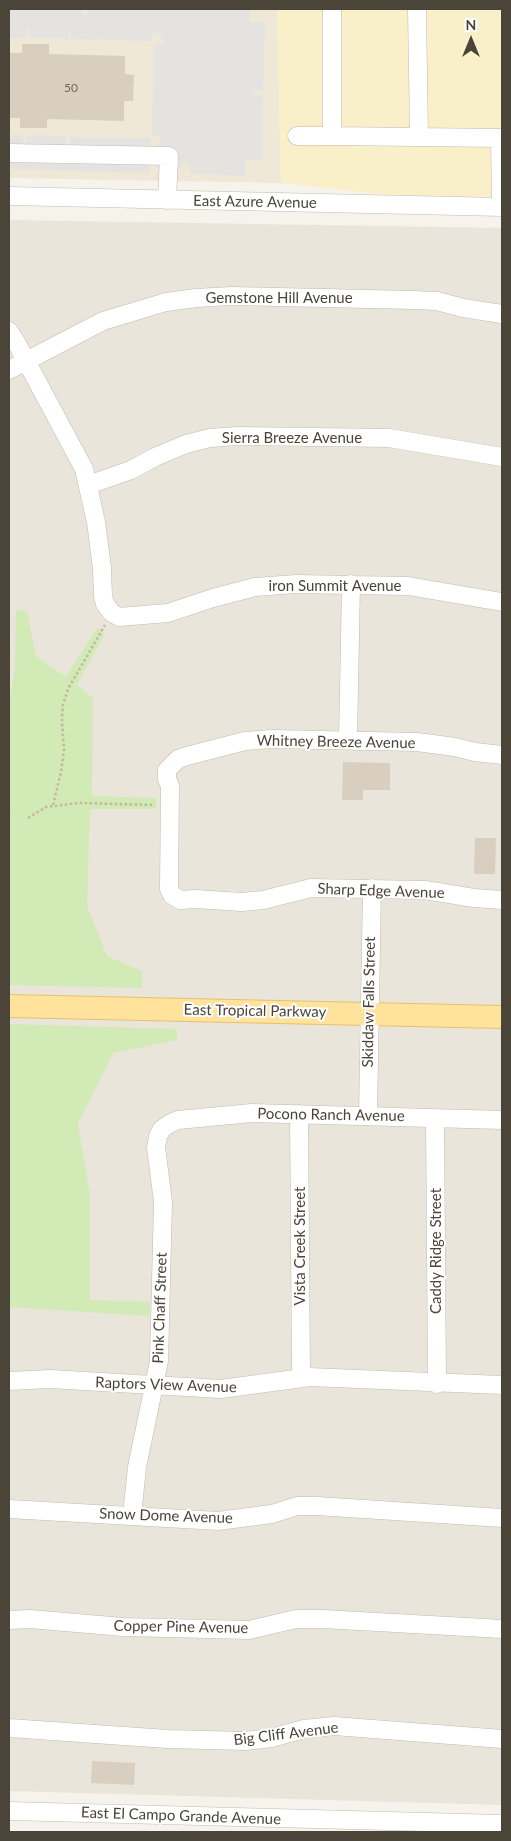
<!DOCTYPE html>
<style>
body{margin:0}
#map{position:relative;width:511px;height:1841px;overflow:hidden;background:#f6f3ec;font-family:Lato,sans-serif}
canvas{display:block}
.frame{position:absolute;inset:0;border:10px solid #4b4439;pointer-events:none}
.north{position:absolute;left:446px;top:15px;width:50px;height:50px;-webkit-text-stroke:4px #fff;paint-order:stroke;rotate:0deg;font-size:14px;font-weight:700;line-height:20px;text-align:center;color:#4b4439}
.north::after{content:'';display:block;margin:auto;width:18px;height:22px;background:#4b4439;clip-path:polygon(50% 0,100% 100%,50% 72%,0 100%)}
</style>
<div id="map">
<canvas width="511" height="1841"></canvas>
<div class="frame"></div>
<div class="north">N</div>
</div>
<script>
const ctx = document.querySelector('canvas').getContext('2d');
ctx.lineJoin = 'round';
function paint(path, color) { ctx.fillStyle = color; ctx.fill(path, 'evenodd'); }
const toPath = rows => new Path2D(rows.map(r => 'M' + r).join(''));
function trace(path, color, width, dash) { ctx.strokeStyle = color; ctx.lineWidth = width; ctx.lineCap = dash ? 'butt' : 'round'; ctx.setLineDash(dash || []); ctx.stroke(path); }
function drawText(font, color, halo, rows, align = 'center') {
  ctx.font = font + ' Lato,sans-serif'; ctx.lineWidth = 4; ctx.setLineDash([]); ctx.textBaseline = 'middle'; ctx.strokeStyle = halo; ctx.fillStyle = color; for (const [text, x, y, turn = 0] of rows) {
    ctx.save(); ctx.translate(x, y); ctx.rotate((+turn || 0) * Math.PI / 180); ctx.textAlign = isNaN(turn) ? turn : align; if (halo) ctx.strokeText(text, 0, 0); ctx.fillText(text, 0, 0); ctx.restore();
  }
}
paint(toPath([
 [9,220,502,228,502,1805,9,1791]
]), '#eae5da');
paint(toPath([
 [9,9,277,9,281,183,9,178]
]), '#efe8d6');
paint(toPath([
 [16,610,27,611,36,656,66,677,97,628,105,633,77,685,93,698,92,796,156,798,156,809,90,809,87,906,107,956,142,971,142,988,9,985,9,703,15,669],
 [9,1024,177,1029,177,1040,113,1053,78,1123,90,1196,90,1300,150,1302,149,1316,9,1307]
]), '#d2eab5');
paint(toPath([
 [277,9,502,9,502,197,388,195,281,183]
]), '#f9efc9');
paint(toPath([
 [9,9,82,9,83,14,87,14,88,9,251,9,250,22,265,22,263,91,252,92,253,95,263,96,262,160,246,160,245,176,191,174,190,165,183,164,179,168,178,179,181,182,161,182,160,170,156,164,150,164,150,173,9,169,9,135,23,135,24,145,26,145,27,135,66,136,66,145,69,146,71,137,150,138,150,146,152,147,157,146,161,139,160,136,152,135,154,45,162,44,163,40,158,33,155,32,152,34,152,41,72,39,70,29,68,31,68,39,30,38,28,28,26,29,26,38,9,38]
]), '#e5e3e0');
paint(toPath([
 [22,44,49,44,49,54,125,56,125,74,134,75,133,101,124,101,124,121,47,119,47,128,20,128,20,118,9,118,9,53,22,53],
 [343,762,390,763,390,790,363,790,363,800,342,800],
 [475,838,496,838,495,874,474,874],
 [92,1761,135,1763,134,1785,91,1783]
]), '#d8cfc1');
const minor = toPath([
 [332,9,332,136,500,138,501,207],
 [417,9,419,137],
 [297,136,332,136],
 [9,153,169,156,167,200],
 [9,196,502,207],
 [9,331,16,342,84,469,96,522,102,568,103,596,105,604,112,613,119,617,168,613,213,598,255,587,296,584,408,586,502,602],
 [9,370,103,321,166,302,196,298,232,296,414,300,437,301,463,308,502,314],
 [88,485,131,470,155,457,186,444,210,438,237,436,389,438,502,457],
 [348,741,351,584],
 [502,755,475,752,455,747,417,742,272,739,245,741,187,756,178,759,167,770,167,779,170,786,169,889,172,895,180,900,195,899,242,902,263,900,311,888,425,890,474,898,502,900],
 [299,1114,301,1378],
 [368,1116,372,888],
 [435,1118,437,1384],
 [9,1381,50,1379,221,1389,310,1377,502,1385],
 [9,1509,218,1521,272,1514,297,1506,317,1506,502,1518],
 [132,1516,137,1467,159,1361,163,1202,156,1147,158,1136,162,1129,169,1124,178,1120,252,1113,502,1120],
 [9,1620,30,1619,123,1627,249,1630,296,1619,323,1619,502,1629],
 [9,1728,167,1739,245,1741,271,1738,304,1729,334,1726,502,1739],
 [9,1811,502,1824]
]);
const major = toPath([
 [9,1006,502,1017]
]);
trace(minor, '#c2bbae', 19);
trace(major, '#e6c16a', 24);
trace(toPath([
 [53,805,61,772,64,750,62,720,63,705,68,689,105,625],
 [9,809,10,808],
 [28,818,46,807,79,803,155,805]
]), '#c4b79f', 2.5, [2.5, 2.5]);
trace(minor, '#fff', 18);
trace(major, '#ffe39c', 22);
drawText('12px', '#6e675b', null, [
 ["50",71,88]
]);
drawText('15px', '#4b4439', '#fff', [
 ["East Azure Avenue",255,202,1],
 ["Gemstone Hill Avenue",279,298],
 ["Sierra Breeze Avenue",292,438],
 ["iron Summit Avenue",335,586],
 ["Whitney Breeze Avenue",336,742,1],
 ["Sharp Edge Avenue",381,891,2],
 ["Skiddaw Falls Street",369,1002,-89],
 ["East Tropical Parkway",255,1011,1],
 ["Pocono Ranch Avenue",331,1115,1],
 ["Vista Creek Street",300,1246,-90],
 ["Caddy Ridge Street",436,1251,-90],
 ["Pink Chaff Street",160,1308,-88],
 ["Raptors View Avenue",166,1385,2],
 ["Snow Dome Avenue",166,1516,2],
 ["Copper Pine Avenue",181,1627,1],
 ["Big Cliff Avenue",286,1734,-7],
 ["East El Campo Grande Avenue",181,1816,2]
]);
</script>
